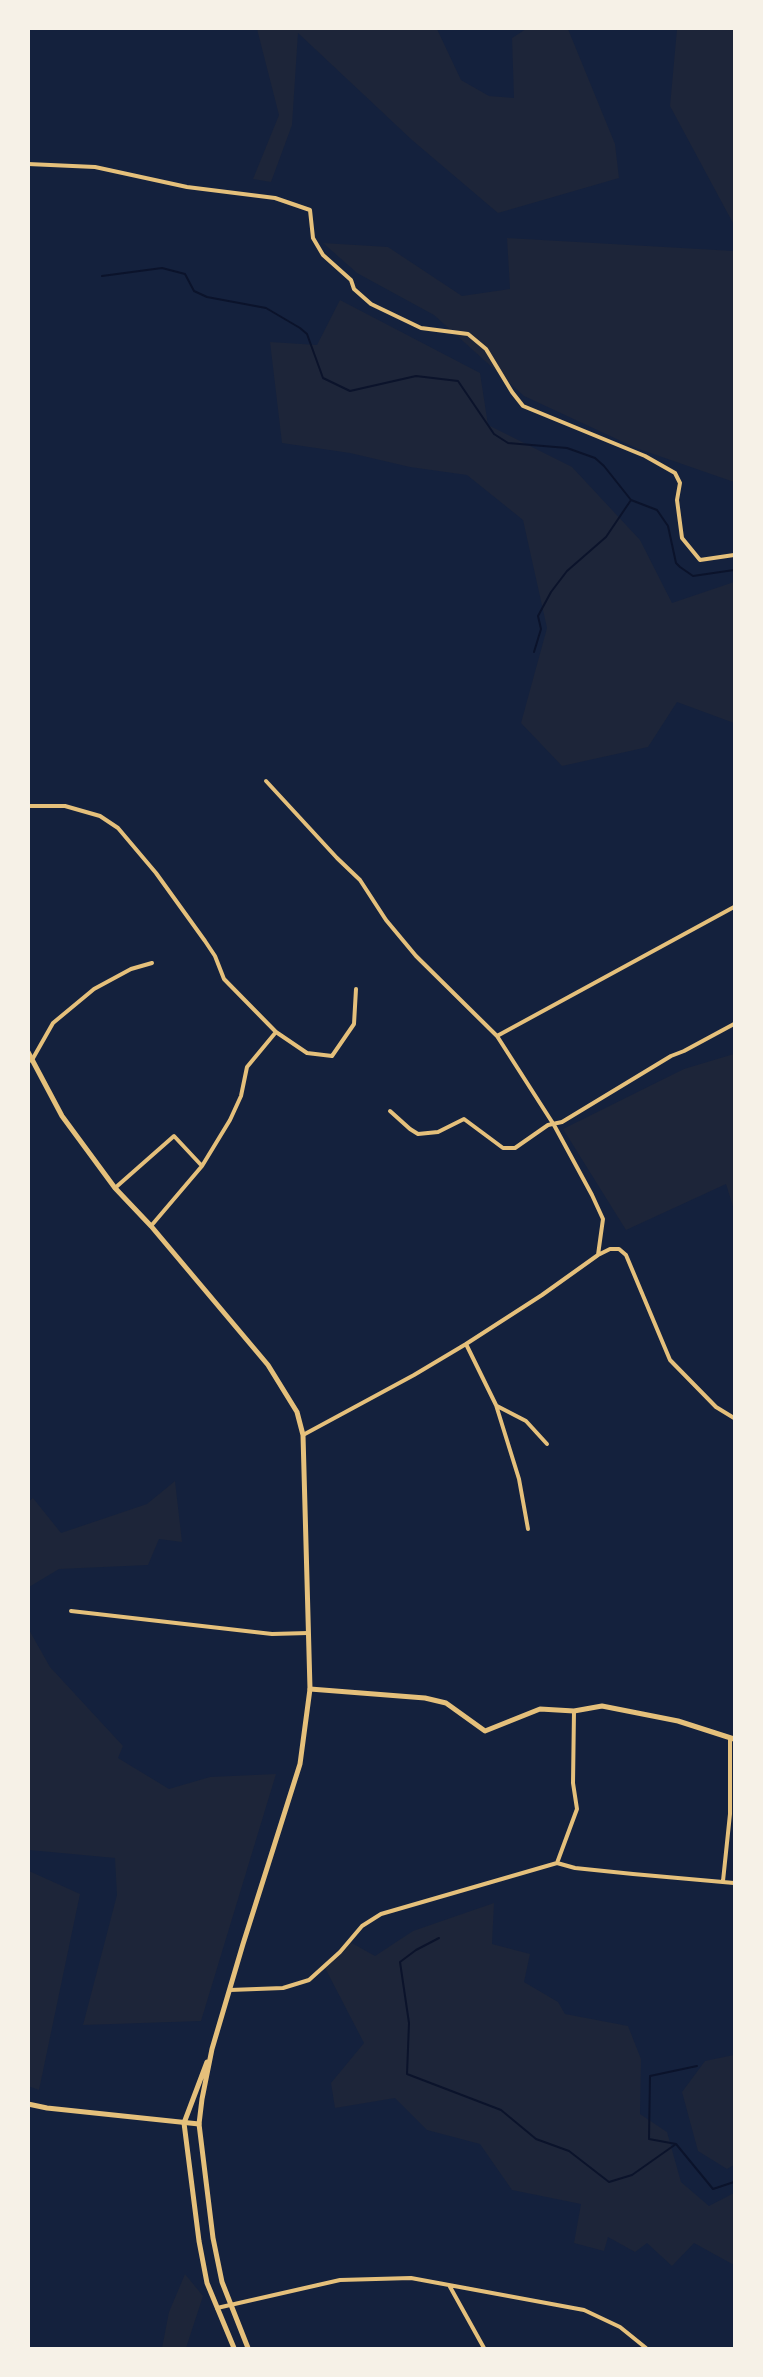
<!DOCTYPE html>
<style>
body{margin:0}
#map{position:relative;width:763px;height:2377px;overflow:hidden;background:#14213d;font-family:"Archivo Narrow",sans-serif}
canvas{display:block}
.frame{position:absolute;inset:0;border:30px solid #f6f1e7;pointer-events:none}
</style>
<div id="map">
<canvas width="763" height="2377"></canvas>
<div class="frame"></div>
</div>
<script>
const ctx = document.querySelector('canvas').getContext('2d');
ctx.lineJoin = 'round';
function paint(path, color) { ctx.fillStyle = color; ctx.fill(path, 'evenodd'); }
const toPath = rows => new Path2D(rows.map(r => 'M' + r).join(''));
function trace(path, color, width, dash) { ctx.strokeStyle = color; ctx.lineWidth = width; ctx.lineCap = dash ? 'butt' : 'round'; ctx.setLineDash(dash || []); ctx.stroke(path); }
paint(toPath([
 [257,29,437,29,461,80,489,96,514,98,512,38,526,29,568,29,615,144,619,178,498,213,412,140,298,33,292,125,271,182,253,179,279,115],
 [677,29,734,29,734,225,670,106],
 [507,238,734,251,734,482,636,448,524,396,434,315,357,273,323,243,388,247,462,296,510,289],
 [340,300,480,373,488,425,572,467,640,540,672,603,734,582,734,723,677,702,648,747,562,766,521,723,547,628,523,520,467,475,410,467,350,453,282,443,270,342,317,345],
 [734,1054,734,1210,726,1184,626,1230,563,1129,684,1069],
 [175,1481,182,1542,159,1539,148,1565,59,1569,29,1587,28,1502,33,1498,61,1533,147,1504],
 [28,1628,50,1667,123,1746,118,1758,169,1789,210,1777,276,1774,201,2021,83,2025,117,1895,115,1858,29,1850],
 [29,1871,80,1894,39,2090,28,2086],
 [494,1903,492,1944,530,1954,524,1982,558,2002,565,2014,628,2026,641,2059,640,2114,667,2132,681,2182,709,2206,734,2193,734,2265,694,2243,672,2266,647,2243,635,2252,608,2237,604,2251,574,2243,581,2204,512,2190,480,2144,427,2130,395,2098,335,2108,331,2083,364,2043,323,1964,350,1942,375,1956,413,1931],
 [734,2055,734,2165,727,2169,698,2151,682,2092,705,2061],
 [185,2274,203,2296,186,2348,162,2348,169,2312]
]), '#1d2539');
trace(toPath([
 [102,276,162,268,185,274,194,291,207,297,266,308,300,328,307,334,323,378,350,391,416,376,458,381,494,434,508,443,567,448,595,458,604,466,631,500,657,510,668,526,676,563,680,567,693,576,734,570],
 [534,652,541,629,538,616,551,592,567,571,606,537,631,500],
 [439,1938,416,1950,400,1962,409,2023,407,2074,501,2110,536,2139,569,2151,609,2182,632,2175,676,2144],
 [676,2144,649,2139,650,2076,697,2066],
 [676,2144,713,2189,734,2182]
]), '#0b132b', 2);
trace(toPath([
 [28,164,95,167,187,187,275,198,310,210,313,238,323,255,351,280,354,289,371,304,421,328,468,334,486,349,512,392,523,406,645,456,675,473,680,483,677,500,682,538,700,560,734,555],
 [266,781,337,858,360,880,386,920,416,956,497,1036,554,1125,592,1195,603,1219,598,1255],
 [28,806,65,806,100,816,118,828,156,873,205,941,215,956,224,979,276,1032,307,1053,332,1056,354,1024,356,989],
 [497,1036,734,907],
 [28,1061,32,1060,53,1023,94,989,131,969,152,963],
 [390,1111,410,1129,418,1134,438,1132,464,1119,503,1148,515,1148,548,1125,562,1122,671,1056,684,1051,734,1024],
 [115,1188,174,1136,202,1166,230,1120,241,1096,247,1067,276,1032],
 [151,1226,202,1166],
 [466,1344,496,1405,519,1479,528,1529],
 [497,1406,526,1421,547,1444],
 [303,1435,414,1375,466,1344,542,1295,598,1255,610,1249,619,1249,626,1255,670,1360,716,1407,734,1418],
 [71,1611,272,1634,308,1633],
 [557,1863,577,1809,573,1783,574,1711],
 [723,1881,730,1814,730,1739],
 [230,1990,283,1988,309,1980,340,1952,362,1926,381,1914,557,1863,575,1868,633,1874,734,1883],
 [449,2285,484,2348],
 [217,2308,340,2280,411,2278,584,2310,620,2327,646,2348]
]), '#e5c07b', 4);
trace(toPath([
 [310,1689,425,1698,446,1703,485,1731,540,1709,574,1711,602,1706,678,1721,734,1739],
 [28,2104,47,2108,199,2124]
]), '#e5c07b', 5);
trace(toPath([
 [28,1052,62,1116,115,1188,151,1226,268,1365,297,1412,303,1435,310,1689,300,1764,243,1944,212,2049,202,2099,199,2124,213,2238,222,2282,248,2348],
 [207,2062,184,2123,199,2241,207,2283,234,2348]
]), '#e5c07b', 5);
</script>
